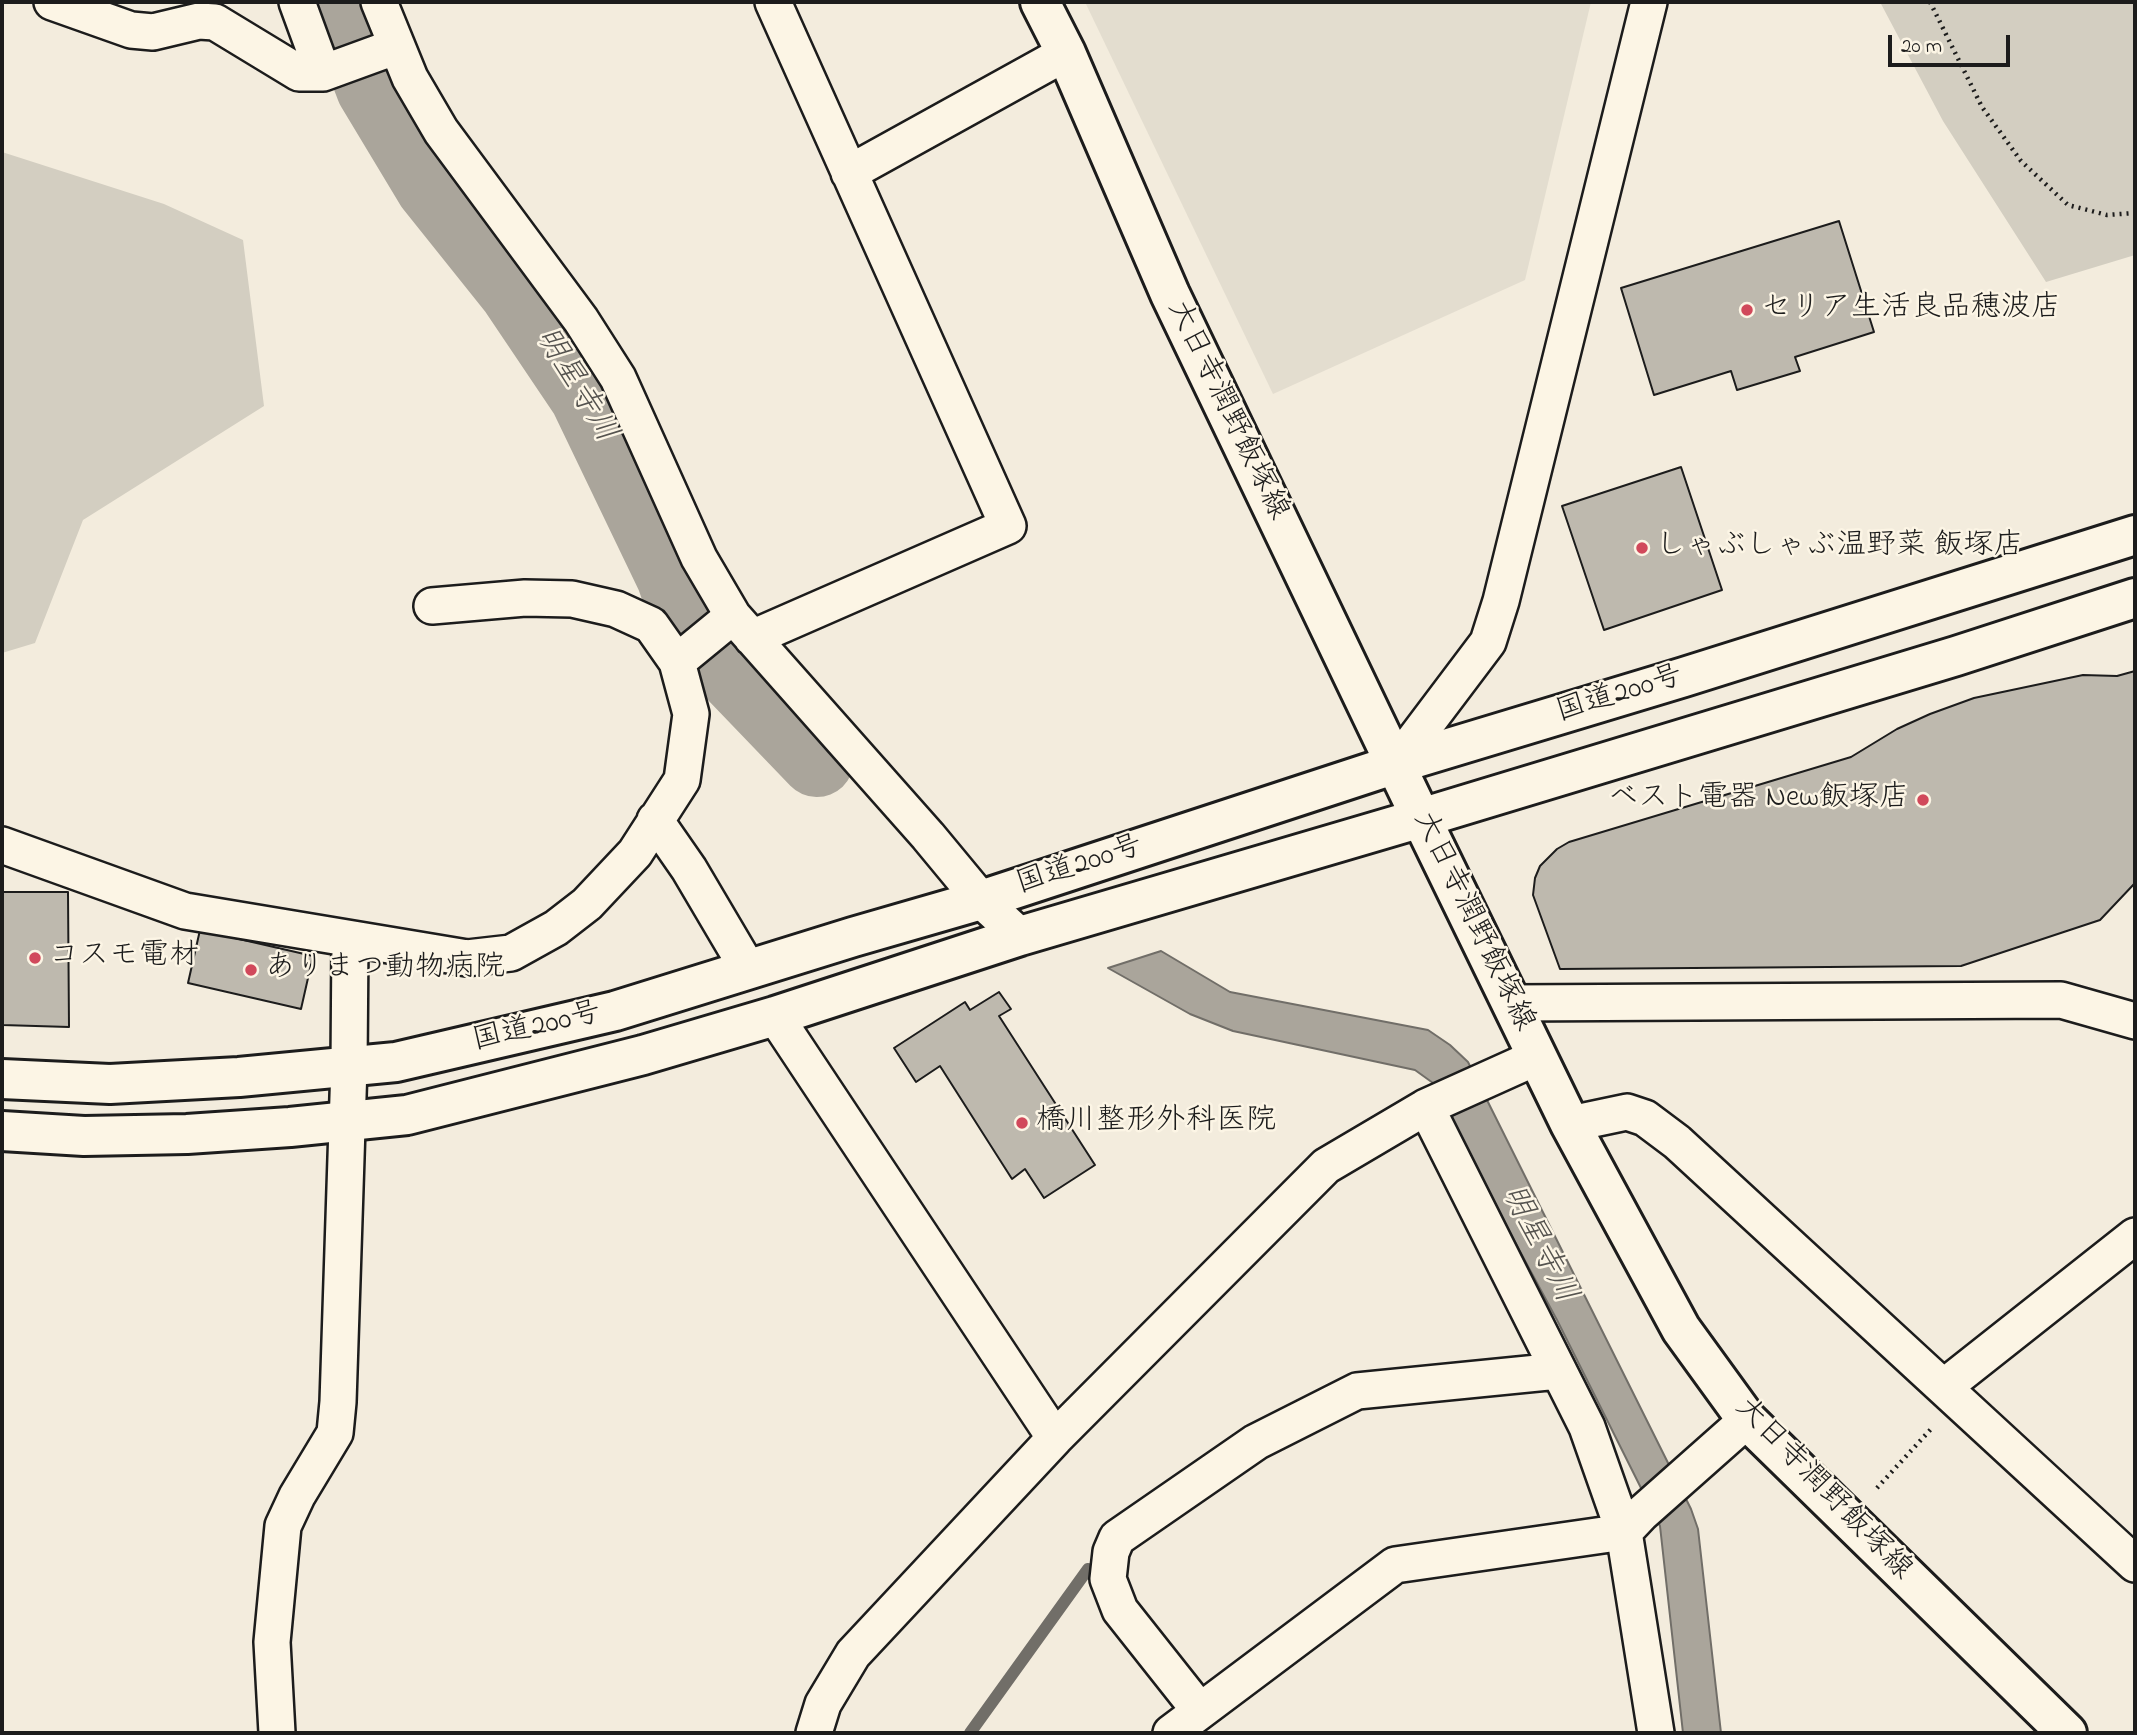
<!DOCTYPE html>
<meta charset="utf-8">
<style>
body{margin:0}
#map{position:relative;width:2137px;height:1735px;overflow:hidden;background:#f3ecdd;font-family:"Indie Flower",sans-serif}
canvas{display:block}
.frame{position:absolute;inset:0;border:4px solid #1c1c1c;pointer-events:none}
.scale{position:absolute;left:1888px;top:35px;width:122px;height:32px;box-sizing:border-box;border:4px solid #1c1c1c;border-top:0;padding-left:9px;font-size:21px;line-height:24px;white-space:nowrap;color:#1c1c1c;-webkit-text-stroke:5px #fcf5e5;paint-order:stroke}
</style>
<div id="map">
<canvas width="2137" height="1735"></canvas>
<div class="frame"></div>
<div class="scale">20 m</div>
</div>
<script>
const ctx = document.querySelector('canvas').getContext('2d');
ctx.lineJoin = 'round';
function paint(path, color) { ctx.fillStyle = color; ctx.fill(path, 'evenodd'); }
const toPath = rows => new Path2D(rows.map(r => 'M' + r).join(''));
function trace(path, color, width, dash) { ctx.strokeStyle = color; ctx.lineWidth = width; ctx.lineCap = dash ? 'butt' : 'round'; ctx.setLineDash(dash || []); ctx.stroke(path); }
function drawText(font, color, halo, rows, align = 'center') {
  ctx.font = font + ' "Indie Flower","Klee One",sans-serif'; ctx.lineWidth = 5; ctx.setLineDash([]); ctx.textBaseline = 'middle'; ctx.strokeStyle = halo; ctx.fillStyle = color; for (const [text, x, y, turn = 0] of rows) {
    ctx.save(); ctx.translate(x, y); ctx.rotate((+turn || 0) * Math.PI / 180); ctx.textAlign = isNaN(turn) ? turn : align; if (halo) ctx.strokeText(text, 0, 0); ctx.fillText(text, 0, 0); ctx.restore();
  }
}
paint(toPath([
 [1085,2,1591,2,1525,280,1273,394]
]), '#e3ddcf');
paint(toPath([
 [1880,2,2135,2,2135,255,2046,282,1943,121],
 [2,152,164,204,243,240,264,406,83,520,35,643,2,653]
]), '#d3cec1');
const water = toPath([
 [1161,951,1230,992,1428,1030,1450,1045,1468,1062,1691,1509,1698,1529,1721,1733,1683,1733,1660,1526,1557,1320,1463,1146,1433,1083,1415,1070,1233,1031,1190,1014,1108,968,1161,951]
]);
paint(water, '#aaa59b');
trace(water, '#716e68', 2);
trace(toPath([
 [970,1733,1088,1569]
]), '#716e68', 12);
trace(toPath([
 [340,2,373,88,432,186,516,291,586,395,673,576,687,616,719,658,817,760]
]), '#aaa59b', 74);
const building = toPath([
 [1839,221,1874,332,1795,357,1800,371,1737,390,1731,371,1654,395,1621,288,1839,221],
 [1681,467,1722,590,1604,630,1562,506,1681,467],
 [2135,671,2135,883,2100,920,1961,966,1560,969,1533,895,1535,878,1540,866,1557,849,1569,842,1851,757,1897,729,1930,714,1974,698,2083,675,2117,676,2135,671],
 [2,892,68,892,69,1027,2,1025,2,892],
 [200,930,313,956,301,1009,188,983,200,930],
 [999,992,1011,1009,999,1016,1095,1165,1044,1198,1025,1169,1012,1179,940,1066,916,1082,894,1048,965,1002,970,1010,999,992]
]);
paint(building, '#beb9ae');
trace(building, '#1c1c1c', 2);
const minor = toPath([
 [52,2,131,30,153,32,199,21,215,22,299,73,323,73],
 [297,2,323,73,397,46],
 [379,2,410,78,441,131,581,320,618,378,699,558,733,616,928,836,981,900,1020,936],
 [849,173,1066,53],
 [432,606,525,598,572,599,616,609,651,625,677,662],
 [752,638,1008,526,773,2],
 [1396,764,1488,642,1501,601,1649,2],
 [655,820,689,869,748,969],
 [2,845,185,911,467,958,511,953,556,928,587,904,635,853,682,780,691,714,677,662,733,616],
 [1512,1003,2061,1000,2135,1021],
 [775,1016,1055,1438],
 [1426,1107,1587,1427,1624,1532,1656,1733],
 [1570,1124,1627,1112,1645,1118,1677,1142,2135,1564],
 [1944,1387,2135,1236],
 [1200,1711,1120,1610,1108,1579,1111,1552,1117,1538,1256,1442,1357,1391,1558,1371],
 [277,1733,272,1642,283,1526,297,1496,335,1433,338,1402,349,1066,350,940],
 [814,1733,823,1704,853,1654,1055,1438,1326,1166,1426,1107,1537,1057],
 [1171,1733,1395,1565,1624,1532,1641,1514,1747,1420]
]);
const primary = toPath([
 [1040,2,1066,53,1170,294,1421,818,1570,1124,1681,1329,1747,1420,2067,1733]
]);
const trunk = toPath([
 [2,1079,110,1084,239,1077,396,1062,615,1011,853,937,981,900,1396,764,1684,677,2135,535],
 [2,1131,84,1136,187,1134,290,1127,407,1115,643,1055,775,1016,1020,936,1421,818,1956,656,2135,598]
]);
trace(minor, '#1c1c1c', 40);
trace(primary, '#1c1c1c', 44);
trace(trunk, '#1c1c1c', 44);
trace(toPath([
 [1930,2,1982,107,2021,161,2068,205,2107,215,2135,213],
 [1877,1488,1931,1429]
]), '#1c1c1c', 4.5, [2, 5]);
trace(minor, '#fcf5e5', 35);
trace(primary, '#fcf5e5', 38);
trace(trunk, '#fcf5e5', 38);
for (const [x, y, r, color] of [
 [1747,310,7,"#d1495b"],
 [1642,548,7,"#d1495b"],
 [1923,800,7,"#d1495b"],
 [35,958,7,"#d1495b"],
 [251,970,7,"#d1495b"],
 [1022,1123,7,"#d1495b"]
]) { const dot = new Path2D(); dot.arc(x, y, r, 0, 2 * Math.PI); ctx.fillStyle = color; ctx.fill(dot); trace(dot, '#fcf5e5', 2.5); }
drawText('30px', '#1c1c1c', '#fcf5e5', [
 ["セリア生活良品穂波店",1761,310],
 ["しゃぶしゃぶ温野菜 飯塚店",1656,548],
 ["ベスト電器 New飯塚店",1909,800,"right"],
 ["コスモ電材",49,958],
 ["ありまつ動物病院",265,970],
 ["橋川整形外科医院",1036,1123]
], 'left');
drawText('30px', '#1c1c1c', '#fcf5e5', [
 ["大日寺潤野飯塚線",1226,411,64],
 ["国道200号",1620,696,-17],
 ["国道200号",1080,867,-18],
 ["大日寺潤野飯塚線",1472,922,64],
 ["国道200号",537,1029,-13],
 ["大日寺潤野飯塚線",1822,1490,46]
]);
drawText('italic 32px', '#55534f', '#fcf5e5', [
 ["明星寺川",574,386,59],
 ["明星寺川",1537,1245,63]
]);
</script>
